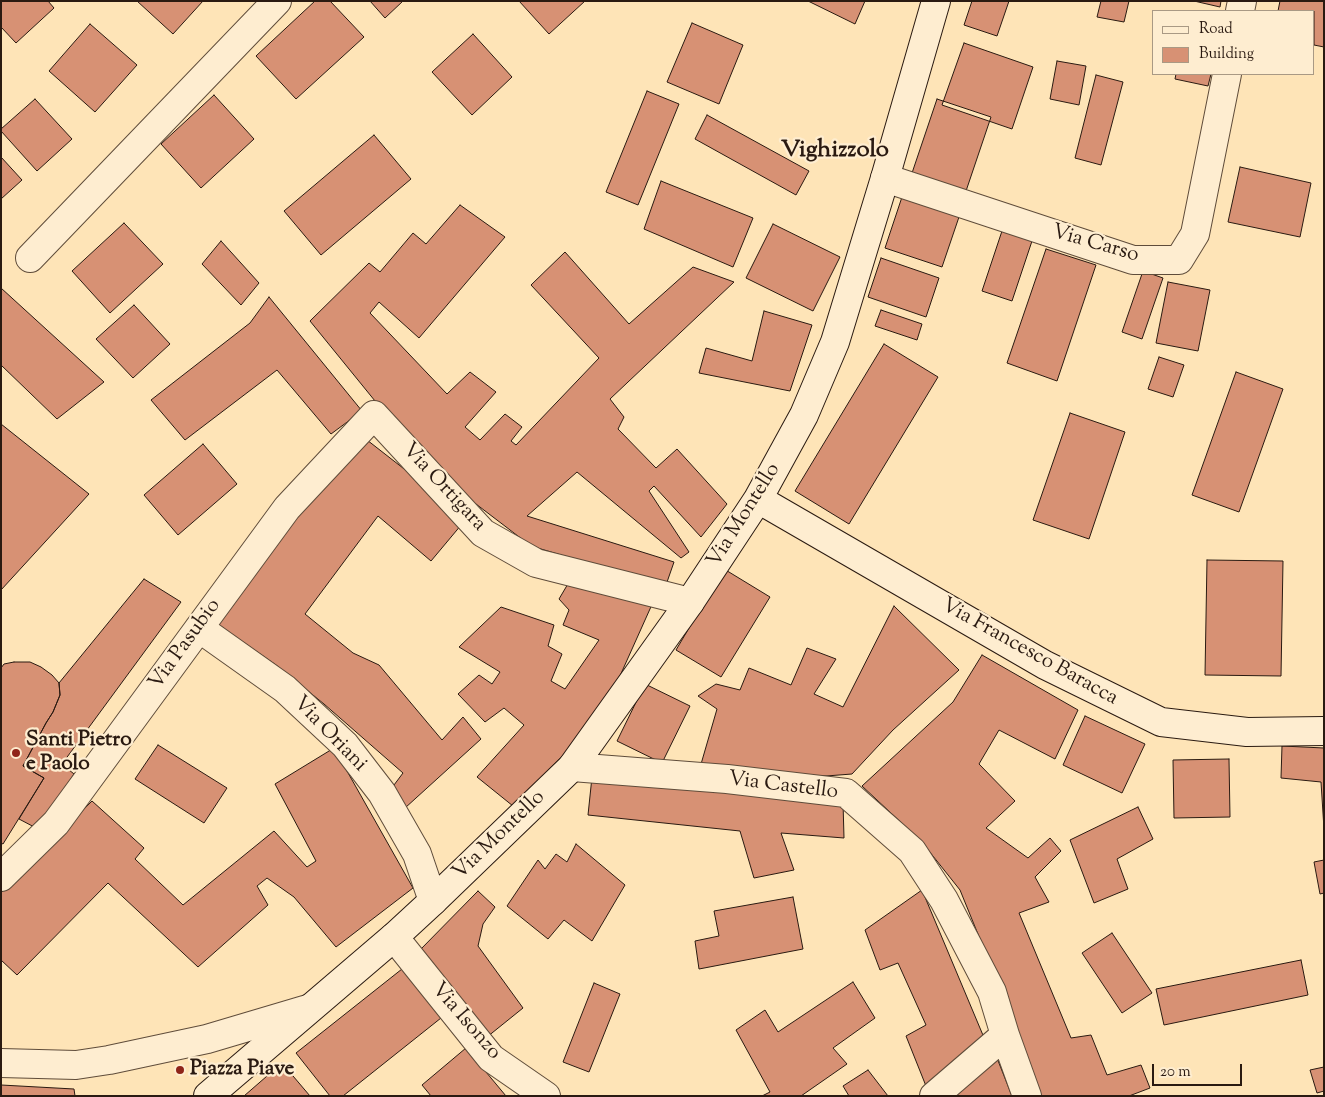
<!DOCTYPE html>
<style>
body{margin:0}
#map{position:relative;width:1325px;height:1097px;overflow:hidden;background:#fee4b7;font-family:"Sorts Mill Goudy",serif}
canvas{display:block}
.frame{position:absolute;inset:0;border:2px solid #2a1a11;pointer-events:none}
.legend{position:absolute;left:1152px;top:10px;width:162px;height:65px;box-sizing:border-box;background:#feedd0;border:1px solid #a99984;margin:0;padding:6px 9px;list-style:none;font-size:15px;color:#2a1a11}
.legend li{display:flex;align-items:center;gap:10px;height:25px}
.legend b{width:25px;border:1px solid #a99984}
.scale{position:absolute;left:1152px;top:1064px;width:90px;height:22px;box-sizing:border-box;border:2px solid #2a1a11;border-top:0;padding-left:6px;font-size:15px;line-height:18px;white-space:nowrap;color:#2a1a11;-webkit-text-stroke:4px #feedd0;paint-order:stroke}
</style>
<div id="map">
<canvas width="1325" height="1097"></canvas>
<div class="frame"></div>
<ul class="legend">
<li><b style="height:6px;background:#feedd0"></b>Road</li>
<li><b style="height:14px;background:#d79174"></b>Building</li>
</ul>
<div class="scale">20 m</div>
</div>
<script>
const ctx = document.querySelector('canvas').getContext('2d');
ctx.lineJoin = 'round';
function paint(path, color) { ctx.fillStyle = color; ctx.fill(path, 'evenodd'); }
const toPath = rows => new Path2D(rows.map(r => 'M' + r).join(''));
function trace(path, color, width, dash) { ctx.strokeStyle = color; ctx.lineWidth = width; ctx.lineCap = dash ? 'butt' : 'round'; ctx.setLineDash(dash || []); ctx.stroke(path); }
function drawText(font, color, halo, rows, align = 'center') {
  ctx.font = font + ' "Sorts Mill Goudy",serif'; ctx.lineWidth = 4.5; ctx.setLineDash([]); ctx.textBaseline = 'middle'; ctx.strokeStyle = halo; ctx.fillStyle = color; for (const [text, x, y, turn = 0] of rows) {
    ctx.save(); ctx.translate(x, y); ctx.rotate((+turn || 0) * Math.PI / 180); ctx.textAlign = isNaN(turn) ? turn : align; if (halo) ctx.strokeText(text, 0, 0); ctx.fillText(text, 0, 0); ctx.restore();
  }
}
const building = toPath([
 [1,1,48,1,54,8,16,43,1,27,1,1],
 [137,1,203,1,173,34,137,1],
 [315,1,330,1,364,37,296,99,256,56,315,1],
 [370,1,403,1,385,18,370,1],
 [519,1,585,1,549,34,519,1],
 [808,1,865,1,855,24,808,1],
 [972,1,1009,1,997,36,964,25,972,1],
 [1101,1,1129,1,1124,22,1097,17,1101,1],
 [1194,1,1221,1,1220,7,1194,1],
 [1280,1,1324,1,1324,47,1314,45,1314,11,1278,11,1280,1],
 [692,23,743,45,719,104,667,82,692,23],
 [90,24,137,65,95,112,49,71,90,24],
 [473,34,512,77,472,115,432,72,473,34],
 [964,43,1033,67,1012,129,942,105,964,43],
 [1057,61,1086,66,1079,105,1050,99,1057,61],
 [1176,74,1211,74,1208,86,1175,79,1176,74],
 [1096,75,1123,82,1101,165,1075,158,1096,75],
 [647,91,679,104,638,205,606,192,647,91],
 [214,95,254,139,201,188,161,144,214,95],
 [35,99,72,139,37,171,1,131,1,129,35,99],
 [937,99,991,117,965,194,911,176,937,99],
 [707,115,809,171,796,195,695,139,707,115],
 [374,135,411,179,321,255,284,211,374,135],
 [1,157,22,180,1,199,1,157],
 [1240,167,1311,183,1300,237,1228,222,1240,167],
 [661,181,753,218,733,267,644,229,661,181],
 [903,194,960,214,942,267,885,248,903,194],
 [460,205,505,237,419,338,379,302,370,313,447,394,470,372,496,392,465,427,480,440,505,414,522,427,511,441,516,445,599,358,531,285,565,252,629,324,693,267,734,282,610,399,624,417,618,429,656,468,677,449,727,504,701,537,654,486,649,491,689,552,681,558,577,472,527,516,674,562,666,585,624,574,531,546,476,504,410,444,310,321,369,263,380,272,413,233,426,244,460,205],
 [124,223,163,264,110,313,72,271,124,223],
 [773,224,840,257,813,311,746,278,773,224],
 [1003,228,1033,238,1012,301,982,291,1003,228],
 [221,241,259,283,241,305,202,264,221,241],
 [1046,249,1096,265,1057,381,1007,363,1046,249],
 [881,258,939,278,926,317,868,297,881,258],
 [1143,271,1163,278,1142,339,1122,332,1143,271],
 [1168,282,1210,290,1198,351,1156,343,1168,282],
 [1,288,104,382,57,419,1,365,1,288],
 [269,297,362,411,331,434,277,370,185,440,151,400,250,323,269,297],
 [134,305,170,344,133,378,96,339,134,305],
 [881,310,922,324,917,340,875,326,881,310],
 [764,311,812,325,790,391,699,373,706,348,752,361,764,311],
 [884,344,938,377,849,524,795,491,884,344],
 [1159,357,1184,365,1173,397,1148,389,1159,357],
 [1236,372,1283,389,1239,512,1192,495,1236,372],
 [1070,413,1125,432,1089,539,1033,520,1070,413],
 [1,424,89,494,1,590,1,424],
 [367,440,467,518,431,561,378,516,305,614,353,653,379,665,442,740,463,717,481,739,405,808,391,789,403,773,324,704,276,665,217,624,267,549,367,440],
 [203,444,237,484,178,535,144,495,203,444],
 [1207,560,1283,561,1281,676,1205,675,1207,560],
 [724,569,770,597,721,677,676,650,724,569],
 [572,577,654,600,602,716,513,806,477,777,524,725,504,708,485,722,458,694,479,675,492,684,500,672,459,647,501,607,554,625,548,646,562,654,551,681,565,689,599,640,563,625,569,610,559,599,572,577],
 [144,579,181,602,62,764,74,774,38,829,19,819,44,778,23,766,46,723,53,712,60,695,59,683,144,579],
 [894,606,959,670,893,730,852,774,826,776,699,771,717,709,698,696,716,684,740,690,749,668,791,685,807,648,836,659,814,694,843,707,894,606],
 [982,655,1078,710,1055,759,999,730,979,764,1015,801,986,828,1028,858,1050,838,1061,851,1035,877,1049,902,1019,913,1071,1038,1091,1035,1107,1075,1141,1065,1150,1088,1129,1096,1038,1096,982,944,960,890,921,841,862,786,953,702,982,655],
 [14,662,30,662,41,667,52,675,59,683,60,695,53,712,46,723,23,766,44,778,3,844,1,843,1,668,4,664,14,662],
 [645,684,690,706,662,763,617,741,645,684],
 [1085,716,1145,744,1122,793,1063,765,1085,716],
 [158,745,227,788,204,823,135,779,158,745],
 [1282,746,1324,748,1324,829,1321,782,1281,778,1282,746],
 [334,748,413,888,336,947,294,897,267,878,257,886,268,905,198,967,108,883,17,975,1,960,1,893,92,801,144,848,135,859,183,905,274,831,307,867,316,861,275,784,334,748],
 [1229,759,1230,817,1174,818,1173,760,1229,759],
 [592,777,843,802,844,838,781,833,794,870,754,878,740,831,588,815,592,777],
 [1138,807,1153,839,1117,859,1128,889,1094,903,1070,840,1138,807],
 [576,844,625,885,592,941,564,920,548,939,507,906,538,860,545,869,556,854,567,862,576,844],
 [1324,860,1324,893,1320,894,1314,862,1324,860],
 [922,890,985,1040,926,1086,906,1036,926,1025,898,963,880,970,865,930,922,890],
 [478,891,495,907,483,924,478,946,523,1008,487,1037,419,951,478,891],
 [793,897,803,949,699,969,695,941,719,936,714,911,793,897],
 [1112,933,1152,993,1122,1013,1082,953,1112,933],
 [1301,960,1308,995,1164,1025,1156,989,1301,960],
 [402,969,441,1018,343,1096,330,1096,296,1053,402,969],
 [853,982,875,1018,833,1048,847,1064,801,1096,762,1096,770,1092,736,1030,765,1010,778,1032,853,982],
 [594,983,620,994,589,1072,563,1062,594,983],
 [466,1048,506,1096,431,1096,422,1085,466,1048],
 [995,1053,1012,1096,948,1096,995,1053],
 [282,1063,310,1096,244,1096,282,1063],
 [1324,1067,1324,1091,1317,1093,1310,1070,1324,1067],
 [868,1070,888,1096,849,1096,843,1086,868,1070],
 [1,1085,74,1089,75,1096,1,1096,1,1085]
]);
paint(building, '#d79174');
trace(building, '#2a1a11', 1);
const street = toPath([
 [1240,11,1242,1],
 [885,178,1133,260,1179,260,1195,234,1227,74],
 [30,258,277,1],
 [199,628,285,689,345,745,382,793,417,854,433,901],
 [572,767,727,779,846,793,912,851,944,900,992,992,1005,1035,1027,1096],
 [1,877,56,823,287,508,374,415,483,533,536,563,690,602],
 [394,937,491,1058,546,1096],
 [1,1063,76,1065,109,1060,207,1039,308,1009],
 [934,1096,1005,1035]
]);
const secondary = toPath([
 [758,499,1045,665,1161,722,1247,732,1324,731],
 [208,1096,394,937,433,901,572,767,690,602,758,499,804,415,835,342,885,178,936,1]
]);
trace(street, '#5f4c3a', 30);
trace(secondary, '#2a1a11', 30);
trace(street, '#feedd0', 28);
trace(secondary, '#feedd0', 28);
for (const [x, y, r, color] of [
 [16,753,5,"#8f2418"],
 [180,1070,5,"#8f2418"]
]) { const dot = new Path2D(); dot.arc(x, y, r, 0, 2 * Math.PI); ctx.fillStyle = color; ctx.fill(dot); trace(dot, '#feedd0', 2); }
drawText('21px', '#2a1a11', '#feedd0', [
 ["Via Carso",1095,245,16],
 ["Via Ortigara",443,488,47],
 ["Via Montello",745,516,-58],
 ["Via Pasubio",186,645,-54],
 ["Via Francesco Baracca",1029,653,29],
 ["Via Oriani",329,735,46],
 ["Via Castello",783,787,7],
 ["Via Montello",500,836,-44],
 ["Via Isonzo",465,1022,49]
]);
drawText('bold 21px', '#2a1a11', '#feedd0', [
 ["Santi Pietro",26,741],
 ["e Paolo",26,765],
 ["Piazza Piave",190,1070]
], 'left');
drawText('bold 24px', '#2a1a11', '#feedd0', [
 ["Vighizzolo",835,152]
]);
</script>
